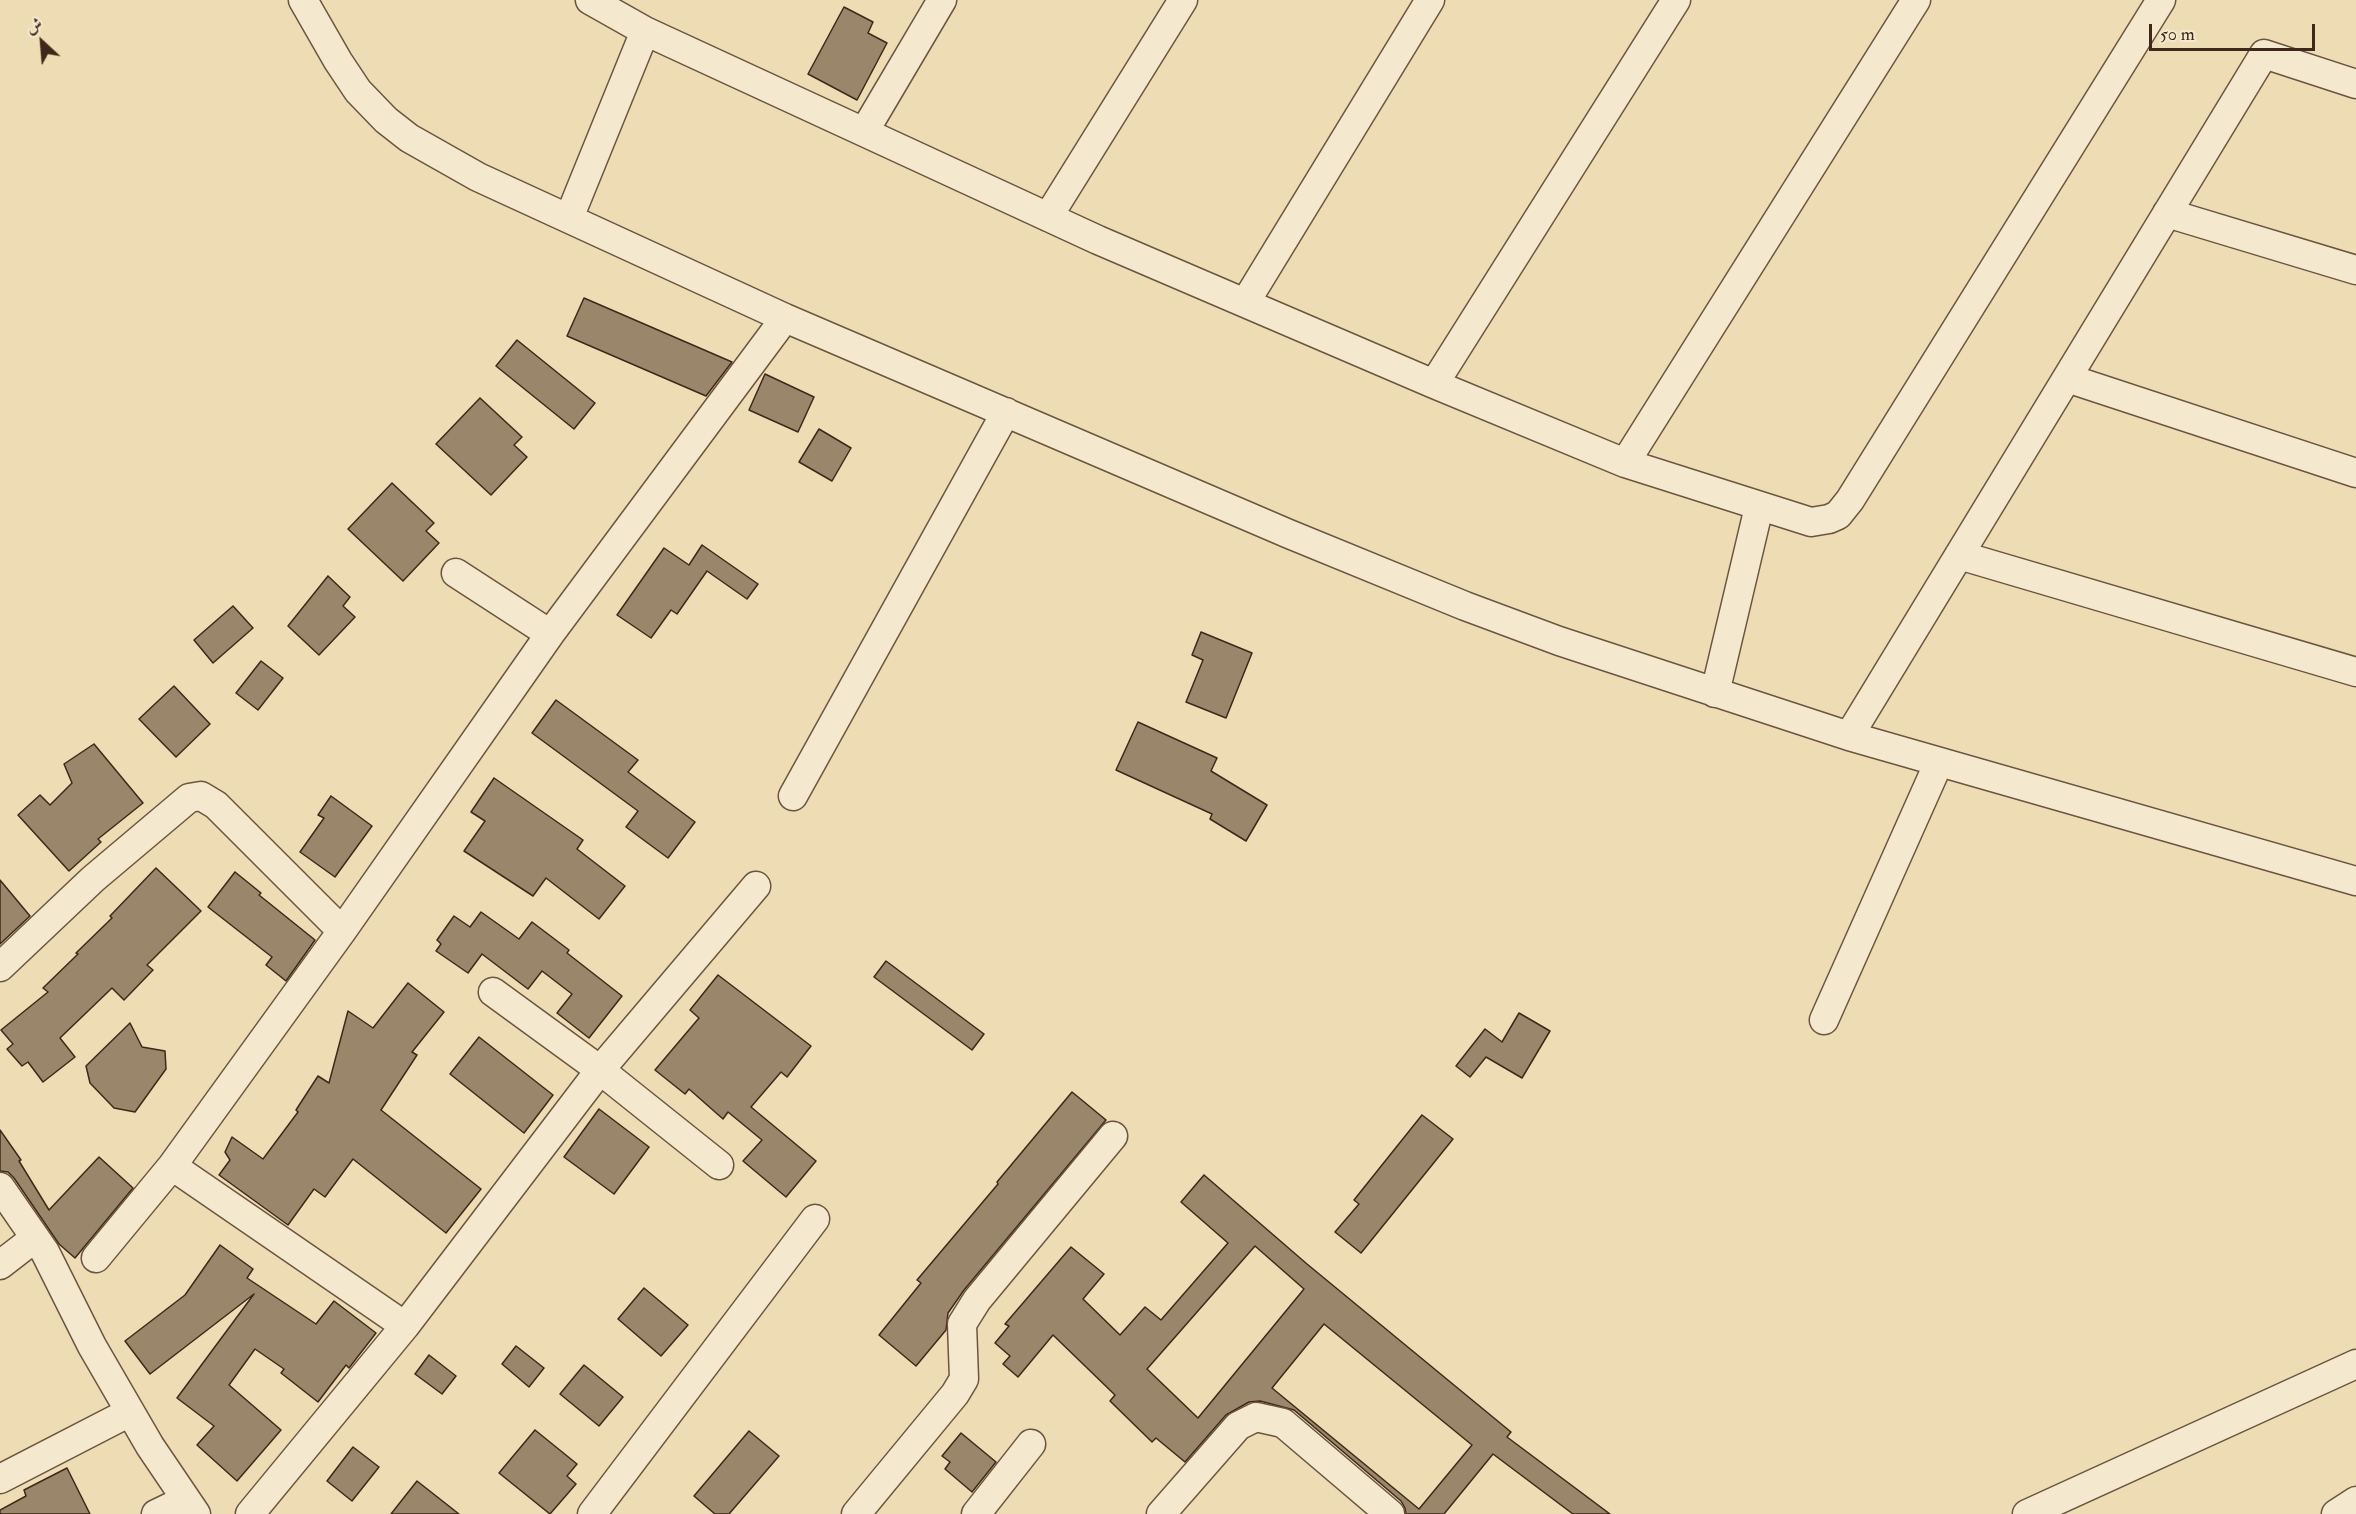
<!DOCTYPE html>
<meta charset="utf-8">
<style>
body{margin:0}
#map{position:relative;width:2356px;height:1514px;overflow:hidden;background:#eeddb4;font-family:"IM FELL Double Pica",Amiri,serif}
canvas{display:block}
.north{position:absolute;left:12px;top:12px;width:60px;height:60px;-webkit-text-stroke:4px #f4e9ce;paint-order:stroke;rotate:334deg;font-size:16px;font-weight:700;line-height:24px;text-align:center;color:#3f2819}
.north::after{content:'';display:block;margin:auto;width:21px;height:27px;background:#3f2819;clip-path:polygon(50% 0,100% 100%,50% 72%,0 100%)}
.scale{position:absolute;left:2149px;top:24px;width:166px;height:27px;box-sizing:border-box;border:3px solid #3f2819;border-top:0;padding-left:8px;font-size:18px;line-height:21px;white-space:nowrap;color:#3f2819;-webkit-text-stroke:4px #f4e9ce;paint-order:stroke}
</style>
<div id="map">
<canvas width="2356" height="1514"></canvas>
<div class="north">ش</div>
<div class="scale">50 m</div>
</div>
<script>
const ctx = document.querySelector('canvas').getContext('2d');
ctx.lineJoin = 'round';
function paint(path, color) { ctx.fillStyle = color; ctx.fill(path, 'evenodd'); }
const toPath = rows => new Path2D(rows.map(r => 'M' + r).join(''));
function trace(path, color, width, dash) { ctx.strokeStyle = color; ctx.lineWidth = width; ctx.lineCap = dash ? 'butt' : 'round'; ctx.setLineDash(dash || []); ctx.stroke(path); }
const building = toPath([
 [844,7,873,22,868,33,887,43,857,100,808,74,844,7],
 [584,298,732,362,706,396,567,336,584,298],
 [517,340,595,403,574,429,496,366,517,340],
 [765,374,814,397,798,432,749,410,765,374],
 [480,398,522,437,514,445,527,457,491,495,436,444,480,398],
 [819,429,851,448,832,481,799,462,819,429],
 [392,483,434,523,426,531,439,543,403,581,348,529,392,483],
 [702,545,758,584,747,599,707,571,677,614,671,610,651,638,617,615,664,548,689,565,702,545],
 [328,576,350,597,343,606,355,617,319,655,288,626,328,576],
 [233,606,253,628,213,663,194,640,233,606],
 [1201,632,1252,653,1226,718,1186,702,1203,660,1192,655,1201,632],
 [261,661,283,678,258,710,236,693,261,661],
 [174,686,210,724,176,757,139,719,174,686],
 [556,700,638,760,628,772,695,822,668,858,626,827,638,811,532,733,556,700],
 [1138,722,1217,758,1211,771,1267,805,1246,841,1210,819,1212,814,1116,770,1138,722],
 [94,744,143,803,98,839,101,842,69,871,18,815,40,795,50,805,72,783,64,764,94,744],
 [494,778,583,840,577,849,625,886,599,919,546,878,533,896,464,851,485,821,471,812,494,778],
 [331,796,372,826,335,877,300,852,324,818,318,815,331,796],
 [156,868,201,911,147,965,153,970,124,1000,112,988,60,1038,75,1057,43,1082,28,1062,22,1066,7,1049,13,1044,1,1030,48,992,43,988,78,954,76,953,112,918,110,916,156,868],
 [235,872,261,893,259,895,315,940,286,981,266,965,272,957,208,907,235,872],
 [0,880,30,916,0,944,0,880],
 [481,912,519,939,532,922,569,950,567,953,622,996,589,1038,557,1013,572,994,542,971,528,989,482,954,468,973,436,951,441,944,437,940,454,916,470,927,481,912],
 [886,961,984,1034,972,1050,874,977,886,961],
 [718,975,811,1046,787,1077,781,1072,751,1107,816,1161,786,1197,743,1161,762,1140,728,1112,723,1119,689,1089,685,1094,655,1070,699,1018,690,1010,718,975],
 [408,983,444,1012,412,1052,417,1055,381,1110,481,1189,446,1233,353,1159,325,1197,314,1189,288,1225,219,1175,230,1160,225,1152,232,1137,263,1159,298,1112,296,1110,318,1076,329,1083,348,1011,373,1028,408,983],
 [1519,1013,1550,1031,1522,1078,1486,1057,1470,1077,1456,1066,1485,1029,1502,1042,1519,1013],
 [130,1023,142,1047,165,1051,166,1069,135,1112,114,1108,90,1083,86,1066,130,1023],
 [479,1037,553,1095,524,1133,450,1074,479,1037],
 [1072,1092,1106,1120,964,1290,948,1313,946,1330,916,1366,879,1335,921,1283,917,1280,998,1184,997,1182,1072,1092],
 [599,1109,649,1147,614,1194,564,1157,599,1109],
 [1422,1115,1453,1139,1361,1253,1335,1232,1359,1204,1354,1200,1422,1115],
 [0,1130,21,1160,19,1161,49,1210,99,1157,133,1188,75,1258,59,1244,14,1178,8,1172,0,1171,0,1130],
 [1204,1175,1307,1264,1511,1432,1507,1437,1610,1514,1573,1514,1493,1454,1444,1514,1406,1514,1405,1508,1401,1501,1294,1410,1260,1401,1249,1402,1226,1415,1185,1462,1156,1438,1152,1442,1110,1401,1115,1395,1053,1335,1018,1377,1003,1364,1010,1356,995,1343,1009,1326,1005,1324,1071,1247,1104,1274,1083,1299,1120,1335,1145,1307,1161,1320,1228,1243,1181,1202,1204,1175],
 [1255,1246,1304,1289,1198,1418,1147,1369,1255,1246],
 [1324,1324,1472,1445,1419,1509,1272,1388,1324,1324],
 [220,1245,253,1269,247,1278,316,1324,334,1301,376,1333,349,1368,346,1365,318,1402,281,1373,284,1369,255,1349,229,1385,281,1430,237,1481,197,1445,214,1426,177,1398,254,1294,150,1374,125,1341,185,1295,220,1245],
 [644,1288,688,1325,661,1356,618,1319,644,1288],
 [516,1346,544,1368,529,1387,502,1364,516,1346],
 [429,1355,456,1376,442,1394,415,1374,429,1355],
 [584,1365,623,1397,599,1426,560,1394,584,1365],
 [535,1430,577,1464,567,1476,576,1484,550,1514,499,1473,535,1430],
 [749,1431,779,1456,729,1514,715,1514,694,1496,749,1431],
 [961,1433,996,1462,972,1492,945,1469,950,1462,942,1456,961,1433],
 [353,1447,379,1467,352,1501,327,1481,353,1447],
 [67,1468,90,1514,0,1514,0,1510,26,1496,24,1490,67,1468],
 [417,1481,459,1514,391,1514,417,1481]
]);
paint(building, '#9a866a');
trace(building, '#3f2819', 1.5);
const minor = toPath([
 [303,0,338,61,358,91,386,120,409,138,478,177,785,318,1289,534,1465,606,1559,641,1849,736,2356,881],
 [590,0,645,31,1098,240,1434,384,1625,463,1811,522,1829,519,1838,515,1850,500,2161,0],
 [864,132,942,0],
 [2167,213,2356,270],
 [1048,217,1183,0],
 [569,218,645,31],
 [1245,303,1430,0],
 [2067,378,2356,473],
 [1434,384,1676,0],
 [1625,463,1916,0],
 [1959,555,2356,672],
 [456,573,550,634],
 [1715,693,1759,507],
 [1849,736,2264,54,2356,84],
 [793,796,1006,412],
 [0,967,93,879,189,798,201,796,216,805,342,931],
 [493,992,600,1070,719,1165],
 [1824,1020,1939,762],
 [172,1166,405,1326],
 [0,1187,45,1252,92,1346,150,1446,196,1514],
 [96,1258,172,1166,342,931,550,634,785,318],
 [0,1265,35,1238],
 [0,1479,130,1412],
 [156,1514,185,1500],
 [250,1514,405,1326,600,1070,756,886],
 [592,1514,815,1219],
 [856,1514,955,1394,964,1379,962,1324,977,1300,1113,1136],
 [976,1514,1031,1444],
 [1161,1514,1238,1426,1256,1417,1283,1423,1390,1514],
 [2027,1514,2356,1364],
 [2336,1514,2356,1501]
]);
trace(minor, '#6b5540', 31);
trace(minor, '#f4e9ce', 28);
</script>
